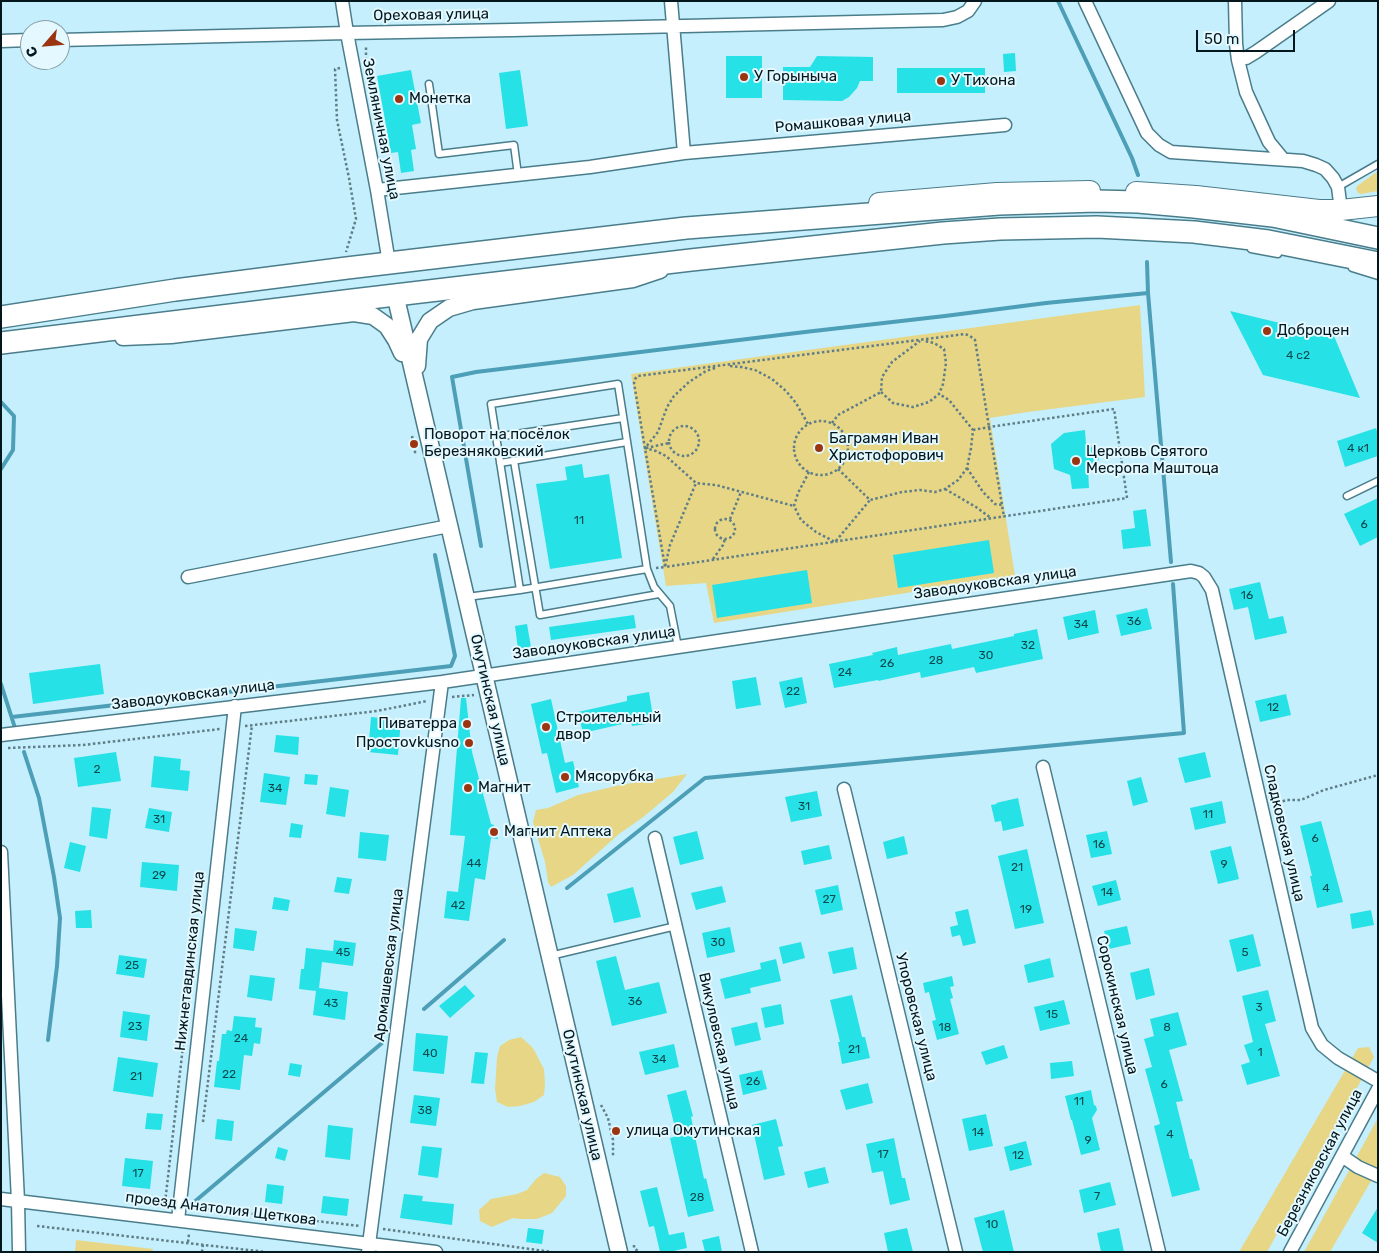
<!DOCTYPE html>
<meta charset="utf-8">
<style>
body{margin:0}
#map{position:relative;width:1379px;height:1253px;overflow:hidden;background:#c5effc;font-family:Rubik,sans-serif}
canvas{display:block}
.frame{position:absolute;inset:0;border:2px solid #03171d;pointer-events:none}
.north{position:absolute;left:20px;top:20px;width:50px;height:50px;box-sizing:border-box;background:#e3f8ff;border:1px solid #899ea5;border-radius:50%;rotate:243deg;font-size:14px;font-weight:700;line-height:20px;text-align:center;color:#03171d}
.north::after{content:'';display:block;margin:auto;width:18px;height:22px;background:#9b3511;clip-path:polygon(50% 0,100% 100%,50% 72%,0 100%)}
.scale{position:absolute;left:1196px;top:30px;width:99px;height:22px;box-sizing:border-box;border:2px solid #03171d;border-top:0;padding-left:6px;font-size:15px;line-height:18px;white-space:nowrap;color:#03171d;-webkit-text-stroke:4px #e3f8ff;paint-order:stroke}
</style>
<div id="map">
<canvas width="1379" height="1253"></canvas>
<div class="frame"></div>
<div class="north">С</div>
<div class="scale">50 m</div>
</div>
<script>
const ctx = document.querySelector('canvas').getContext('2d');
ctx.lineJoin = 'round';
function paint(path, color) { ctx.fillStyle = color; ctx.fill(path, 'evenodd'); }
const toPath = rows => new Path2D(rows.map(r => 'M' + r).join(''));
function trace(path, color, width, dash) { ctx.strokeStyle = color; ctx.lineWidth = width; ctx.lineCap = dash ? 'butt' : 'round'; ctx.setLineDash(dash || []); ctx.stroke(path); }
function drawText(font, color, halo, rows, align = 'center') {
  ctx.font = font + ' Rubik,sans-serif'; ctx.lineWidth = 4; ctx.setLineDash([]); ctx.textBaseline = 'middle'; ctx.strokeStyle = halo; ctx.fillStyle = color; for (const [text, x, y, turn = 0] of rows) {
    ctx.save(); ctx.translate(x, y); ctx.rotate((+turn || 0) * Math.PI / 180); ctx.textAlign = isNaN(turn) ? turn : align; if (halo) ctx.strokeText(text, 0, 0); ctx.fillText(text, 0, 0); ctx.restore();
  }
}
paint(toPath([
 [1378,171,1378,191,1361,194,1358,193,1356,189,1357,186],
 [1140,305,1145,397,1028,412,990,418,1015,576,714,623,706,583,666,586,631,374],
 [687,774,673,792,642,818,619,834,573,875,551,887,548,882,545,862,533,822,536,810,548,808,578,795,620,785],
 [521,1037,533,1048,544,1069,545,1083,544,1095,534,1102,520,1106,508,1107,497,1102,495,1089,497,1057,500,1046,509,1040],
 [1369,1047,1374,1057,1267,1252,1239,1252,1358,1048],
 [1378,1118,1378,1169,1330,1252,1304,1252],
 [544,1173,560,1177,566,1186,566,1196,552,1213,537,1219,519,1219,513,1218,492,1227,480,1221,479,1210,491,1199,517,1194,527,1190,536,1179],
 [76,1240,153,1249,152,1252,75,1252]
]), '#e7d686');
trace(toPath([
 [1058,1,1132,158,1138,175],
 [1147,262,1148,293,1171,562],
 [1,402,14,416,13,450,1,469],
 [481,546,452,377,476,372,805,332,945,316,1046,303,1148,293],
 [1,684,15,728],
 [12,717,451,666,455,656,435,555],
 [24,752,39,798,54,877,60,918,57,966,48,1040],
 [567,888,705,778,1184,733,1173,584],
 [424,1009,504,940],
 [193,1203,382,1043]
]), '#4c9fb6', 4);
paint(toPath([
 [1015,53,1016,71,1004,72,1003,54],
 [726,56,762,56,762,98,726,98],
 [817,56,873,57,873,81,860,81,857,88,849,97,842,101,783,100,783,67,810,67],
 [897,68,985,68,985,93,897,93],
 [411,70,421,123,412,125,416,149,411,150,414,171,401,173,398,152,391,153,377,76],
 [520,70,528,126,506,129,499,73],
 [1230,311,1334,336,1360,398,1263,375],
 [1376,428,1378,434,1378,456,1345,467,1337,441],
 [1085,430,1086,444,1097,449,1099,456,1099,459,1095,466,1088,469,1089,488,1072,489,1070,475,1054,469,1051,444,1064,433],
 [582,464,584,478,609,474,622,558,550,569,536,484,567,480,565,467],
 [1378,498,1378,537,1360,546,1344,514],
 [1146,509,1151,546,1123,549,1121,530,1135,528,1133,511],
 [989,540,994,573,898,588,893,555],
 [807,570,812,603,717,618,712,585],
 [1260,582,1269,619,1283,616,1287,633,1255,640,1248,607,1234,610,1229,589],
 [1147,608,1152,629,1121,636,1116,615],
 [1095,610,1099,633,1068,640,1063,617],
 [634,615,636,628,551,640,549,627],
 [527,624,531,647,518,649,515,626],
 [1037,629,1043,659,976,673,974,667,921,678,920,672,878,681,878,680,834,688,829,664,873,655,872,653,897,647,898,655,951,644,952,649,1014,636,1014,634],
 [100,664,104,694,33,704,29,673],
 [756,677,761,705,736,709,732,681],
 [802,677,807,703,785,708,779,682],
 [649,692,654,723,632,726,631,722,583,733,578,712,627,701,627,696],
 [1286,694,1291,715,1260,722,1255,701],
 [461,698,466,698,472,752,491,824,494,825,498,839,491,838,485,880,475,878,469,921,444,918,447,891,458,892,465,836,450,835],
 [551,699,565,763,573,761,579,787,556,793,547,753,542,754,531,704],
 [371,717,401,720,398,755,368,752],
 [276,735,299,737,298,755,274,752],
 [116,752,121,781,78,787,74,758],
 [1205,752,1211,777,1185,783,1178,758],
 [154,756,181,759,180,770,190,771,188,791,151,787],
 [264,773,290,777,286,805,260,802],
 [305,774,318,775,317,785,304,784],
 [1141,777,1148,802,1133,806,1127,781],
 [330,787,349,790,345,817,326,814],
 [817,791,822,816,791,822,785,797],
 [1018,798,1024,826,1003,831,1001,821,995,822,991,805,997,804,996,803],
 [1222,801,1226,823,1195,830,1190,808],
 [92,807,111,809,107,839,89,836],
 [149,808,172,812,169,832,145,828],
 [1321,821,1343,902,1317,908,1310,876,1312,876,1300,826],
 [291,823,303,825,301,838,289,837],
 [697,831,704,859,680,865,673,837],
 [1107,831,1112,854,1091,858,1086,835],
 [360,832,389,835,386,861,358,858],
 [904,836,908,854,887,859,883,842],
 [70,842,86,846,80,872,64,868],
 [829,845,832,859,804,865,801,851],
 [1231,846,1239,879,1218,884,1210,851],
 [1027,849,1044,923,1015,929,998,856],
 [142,862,179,865,177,891,140,887],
 [337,877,352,879,349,894,334,892],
 [1116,880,1121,900,1098,906,1092,886],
 [838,885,843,910,821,915,815,890],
 [722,886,726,902,696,910,691,893],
 [633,887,641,917,614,923,607,894],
 [274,897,290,900,288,911,272,909],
 [968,909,976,943,963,946,960,935,952,937,950,927,958,925,955,912],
 [91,910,92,928,76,928,75,911],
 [1371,910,1374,925,1352,929,1350,914],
 [1127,926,1131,944,1109,949,1104,931],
 [730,927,735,952,707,958,702,933],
 [235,928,257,931,254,951,233,948],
 [1253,934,1261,966,1237,972,1229,940],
 [334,940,356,943,353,966,322,962,319,988,348,992,345,1020,313,1015,316,991,299,989,301,969,304,969,306,948,333,951],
 [801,942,805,958,783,964,779,947],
 [853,947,857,969,833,974,828,952],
 [119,955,147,959,144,978,116,974],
 [616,956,625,990,659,982,667,1013,612,1026,596,961],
 [1050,958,1054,977,1028,983,1024,965],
 [776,959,781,981,750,988,751,993,725,999,720,979,761,969,760,963],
 [1149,968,1155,995,1136,1000,1130,973],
 [250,975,275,978,272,1001,247,997],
 [952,976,954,986,950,987,953,998,950,999,959,1034,937,1040,932,1021,936,1020,929,992,925,993,923,983],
 [465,985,475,996,450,1018,439,1006],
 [1268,990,1276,1021,1265,1024,1280,1076,1247,1085,1241,1065,1250,1062,1244,1045,1253,1042,1242,996],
 [852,995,862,1037,865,1037,870,1058,842,1064,838,1042,840,1042,830,1000],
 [1064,1000,1070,1024,1040,1031,1034,1007],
 [781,1004,784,1024,765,1028,761,1008],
 [123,1011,150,1015,147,1041,120,1037],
 [1178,1012,1187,1045,1169,1050,1183,1101,1176,1102,1190,1159,1192,1159,1200,1190,1172,1197,1154,1126,1160,1124,1145,1069,1152,1067,1144,1039,1154,1036,1150,1019],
 [234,1016,256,1018,255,1027,262,1028,260,1044,254,1043,252,1056,244,1055,240,1090,214,1087,217,1061,219,1061,222,1034,226,1034,227,1030,232,1031],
 [757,1022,761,1040,735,1046,731,1028],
 [416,1033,448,1036,444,1074,413,1071],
 [674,1044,679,1067,645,1075,639,1052],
 [1004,1045,1008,1058,986,1065,981,1052],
 [475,1052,488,1053,484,1084,471,1083],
 [118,1057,158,1063,153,1097,113,1091],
 [1072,1061,1074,1076,1051,1079,1050,1063],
 [290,1063,302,1065,300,1077,288,1075],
 [762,1070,767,1089,743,1095,739,1075],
 [868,1083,873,1103,846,1110,840,1090],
 [686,1090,693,1116,691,1117,704,1179,706,1178,714,1211,688,1217,670,1138,677,1136,667,1095],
 [1091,1090,1094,1105,1096,1106,1097,1110,1092,1118,1100,1150,1081,1155,1072,1120,1071,1120,1065,1096],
 [414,1095,440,1098,436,1126,410,1123],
 [147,1113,163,1114,161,1130,145,1129],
 [986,1114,993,1146,969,1151,962,1119],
 [217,1119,234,1121,232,1141,215,1139],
 [776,1119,783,1146,778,1147,785,1175,764,1180,752,1125],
 [328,1125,353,1128,350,1160,325,1157],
 [894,1138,902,1178,905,1178,910,1200,890,1205,883,1171,872,1173,866,1144],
 [1026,1141,1032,1165,1010,1171,1004,1147],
 [422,1146,442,1148,438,1178,418,1175],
 [278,1147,288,1150,285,1161,275,1158],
 [125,1158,153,1161,150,1189,122,1186],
 [825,1167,829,1183,808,1188,804,1172],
 [1110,1182,1116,1205,1084,1213,1079,1190],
 [267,1184,284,1186,282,1204,265,1202],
 [657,1187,669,1235,684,1232,687,1248,669,1252,660,1252,654,1226,649,1227,640,1191],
 [404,1194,423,1196,422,1201,454,1204,452,1225,400,1218],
 [323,1196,349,1199,347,1216,321,1213],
 [1378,1207,1378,1243,1362,1233],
 [1004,1210,1014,1252,983,1252,974,1218],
 [528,1228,544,1230,542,1244,526,1242],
 [907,1228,913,1252,888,1252,884,1233],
 [1119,1228,1124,1252,1101,1252,1097,1233],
 [719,1236,722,1252,705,1252,702,1240]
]), '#26e1e6');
const service = toPath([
 [429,84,439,154,514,145,518,175],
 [1338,187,1378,164],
 [1251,249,1278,254],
 [1352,268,1378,276],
 [496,437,623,418],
 [514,461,540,615,659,594],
 [500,463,627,442],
 [1347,496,1378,481],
 [647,569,654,587,670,606,678,647],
 [467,597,520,590,647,569,618,384,491,404,520,590],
 [550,956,676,926]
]);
const minor = toPath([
 [342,1,347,33,377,190,389,263],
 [671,1,684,153],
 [1085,1,1147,133,1159,145,1171,152,1303,161,1316,165,1325,169,1333,178,1338,187,1341,210],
 [1235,1,1236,44,1238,60,1246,92,1269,142,1283,159],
 [60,40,347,33,512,30,943,20,957,17,968,11,975,1],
 [1,41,30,40],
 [1238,60,1246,58,1256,52,1329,1],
 [377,190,590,167,684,153,1005,125],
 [188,577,449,526],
 [1,735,442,682,1191,571,1199,573,1204,577,1212,590,1312,1028,1322,1045,1338,1058,1378,1081],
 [1043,767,1159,1252],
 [844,789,956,1252],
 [655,838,752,1252],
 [1,852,18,1201,19,1252],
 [1342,1156,1358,1167,1378,1176],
 [1,1199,436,1252],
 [178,1220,235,706],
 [368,1252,442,682],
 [1290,1252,1378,1089]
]);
const tertiary = toPath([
 [395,294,619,1252],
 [123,337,171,335,354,313,373,316,387,326,396,340,402,353],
 [417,366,419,339,430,321,449,308,473,301,633,279,660,270]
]);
const primary = toPath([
 [1136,192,1196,196,1319,210,1341,210,1378,206],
 [879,203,997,193,1090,191]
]);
const trunk = toPath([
 [1,317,175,290,347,268,686,228,999,204,1096,201,1138,202,1194,207,1273,216,1378,238],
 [1,343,353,300,691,260,943,233,1000,229,1097,227,1194,232,1268,241,1378,263]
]);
trace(service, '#4a7d8b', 9);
trace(minor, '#4a7d8b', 15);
trace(tertiary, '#4a7d8b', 19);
trace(primary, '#4a7d8b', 22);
trace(trunk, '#4a7d8b', 24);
trace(toPath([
 [366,60,366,46],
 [340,68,335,69,337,120,349,178,356,219,346,252],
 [730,366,741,367,755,370,772,379,786,391,796,403,808,424],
 [715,368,706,371,689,382,674,396,667,407,658,432,645,448,656,451,666,456,696,483,716,485,794,506],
 [881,392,893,403,913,407,929,402,939,394,943,384,946,363,944,349,934,343,925,341],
 '794 448a27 27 0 1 1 54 0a27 27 0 1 1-54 0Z',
 [832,423,838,415,881,392,882,377,892,362,920,341],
 '669 441a15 15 0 1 1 30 0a15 15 0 1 1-30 0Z',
 [973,430,989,427,1114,409,1127,498,665,567,634,383,635,379,638,376,965,334,970,336,975,340,989,427,1004,517],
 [412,436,415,452,417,454],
 [646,448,669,443],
 [967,468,983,492,995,504,1002,505],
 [838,469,870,500,902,492,920,490,935,492,945,489,958,480,967,468,971,448,973,430,949,400,939,394],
 [809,472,798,493,794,506,801,520,816,532,835,542,870,500],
 [945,489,976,507,991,518],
 '715 529a10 10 0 1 1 20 0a10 10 0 1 1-20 0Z',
 [730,519,741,492],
 [713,559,723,545,725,539],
 [656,568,665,567,670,545,696,483],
 [452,697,474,695],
 [245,726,377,711,427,701],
 [8,748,83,745,220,729],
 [1273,804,1287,800,1301,800,1324,790,1378,775],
 [601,1105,608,1118,613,1140,613,1157],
 [203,1122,252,725],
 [169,1204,165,1203,195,942],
 [192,1207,360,1226],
 [37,1226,266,1252],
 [383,1229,552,1252],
 [188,1242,189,1234],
 [634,1245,634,1248,639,1252],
 [202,1252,203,1244]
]), '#5f7e87', 2.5, [2.5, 2.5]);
trace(service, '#fff', 6);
trace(minor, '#fff', 12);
trace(tertiary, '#fff', 16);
trace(primary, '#fff', 20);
trace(trunk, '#fff', 21);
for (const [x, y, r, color] of [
 [744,77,5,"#9b3511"],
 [941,81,5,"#9b3511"],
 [399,99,5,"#9b3511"],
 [1267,331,5,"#9b3511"],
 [414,444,5,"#9b3511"],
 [819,448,5,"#9b3511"],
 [1076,461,5,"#9b3511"],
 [467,724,5,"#9b3511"],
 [546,727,5,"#9b3511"],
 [469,743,5,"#9b3511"],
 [565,777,5,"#9b3511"],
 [468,788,5,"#9b3511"],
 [494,832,5,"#9b3511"],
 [616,1131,5,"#9b3511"]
]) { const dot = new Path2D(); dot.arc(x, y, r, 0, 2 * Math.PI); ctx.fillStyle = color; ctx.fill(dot); trace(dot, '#e3f8ff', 2); }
drawText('12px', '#0c4a4f', null, [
 ["4 с2",1298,356],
 ["4 к1",1358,449],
 ["11",579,521],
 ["6",1364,525],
 ["16",1247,596],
 ["36",1134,622],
 ["34",1081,625],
 ["32",1028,646],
 ["30",986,656],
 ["28",936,661],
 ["26",887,664],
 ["24",845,673],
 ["22",793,692],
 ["12",1273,708],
 ["2",97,770],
 ["34",275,789],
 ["31",804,807],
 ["11",1208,815],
 ["31",159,820],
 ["6",1315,839],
 ["16",1099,845],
 ["44",474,864],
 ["9",1224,865],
 ["21",1017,868],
 ["29",159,876],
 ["4",1326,889],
 ["14",1107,893],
 ["27",829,900],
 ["42",458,906],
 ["19",1026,910],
 ["30",718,943],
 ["45",343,953],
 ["5",1245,953],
 ["25",132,966],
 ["36",635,1002],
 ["43",331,1004],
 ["3",1259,1008],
 ["15",1052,1015],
 ["23",135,1027],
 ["18",945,1028],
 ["8",1167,1028],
 ["24",241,1039],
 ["21",854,1050],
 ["1",1260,1053],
 ["40",430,1054],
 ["34",659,1060],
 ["22",229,1075],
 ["21",136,1077],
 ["26",753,1082],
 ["6",1164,1085],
 ["11",1079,1102],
 ["38",425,1111],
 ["14",978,1133],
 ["4",1170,1135],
 ["9",1088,1141],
 ["17",883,1155],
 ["12",1018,1156],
 ["17",138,1174],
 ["7",1097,1197],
 ["28",697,1198],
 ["10",992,1225]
]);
drawText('15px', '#03171d', '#e3f8ff', [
 ["Ореховая улица",431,15,-1],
 ["Ромашковая улица",843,122,-5],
 ["Земляничная улица",381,129,79],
 ["Заводоуковская улица",995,583,-8],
 ["Заводоуковская улица",594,643,-8],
 ["Заводоуковская улица",193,695,-7],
 ["Омутинская улица",490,700,77],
 ["Сладковская улица",1284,833,77],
 ["Нижнетавдинская улица",190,961,-84],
 ["Аромашевская улица",389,965,-83],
 ["Сорокинская улица",1117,1005,77],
 ["Упоровская улица",916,1017,76],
 ["Викуловская улица",719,1041,77],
 ["Омутинская улица",582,1095,77],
 ["Березняковская улица",1320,1163,-62],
 ["проезд Анатолия Щеткова",221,1209,7]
]);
drawText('15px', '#03171d', '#e3f8ff', [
 ["У Горыныча",754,77],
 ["У Тихона",951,81],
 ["Монетка",409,99],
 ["Доброцен",1277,331],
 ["Поворот на посёлок",424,435],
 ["Березняковский",424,452],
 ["Баграмян Иван",829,439],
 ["Христофорович",829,456],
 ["Церковь Святого",1086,452],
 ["Месропа Маштоца",1086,469],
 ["Строительный",556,718],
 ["двор",556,735],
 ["Пиватерра",457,724,"right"],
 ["Простоvkusno",459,743,"right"],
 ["Мясорубка",575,777],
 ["Магнит",478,788],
 ["Магнит Аптека",504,832],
 ["улица Омутинская",626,1131]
], 'left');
</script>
